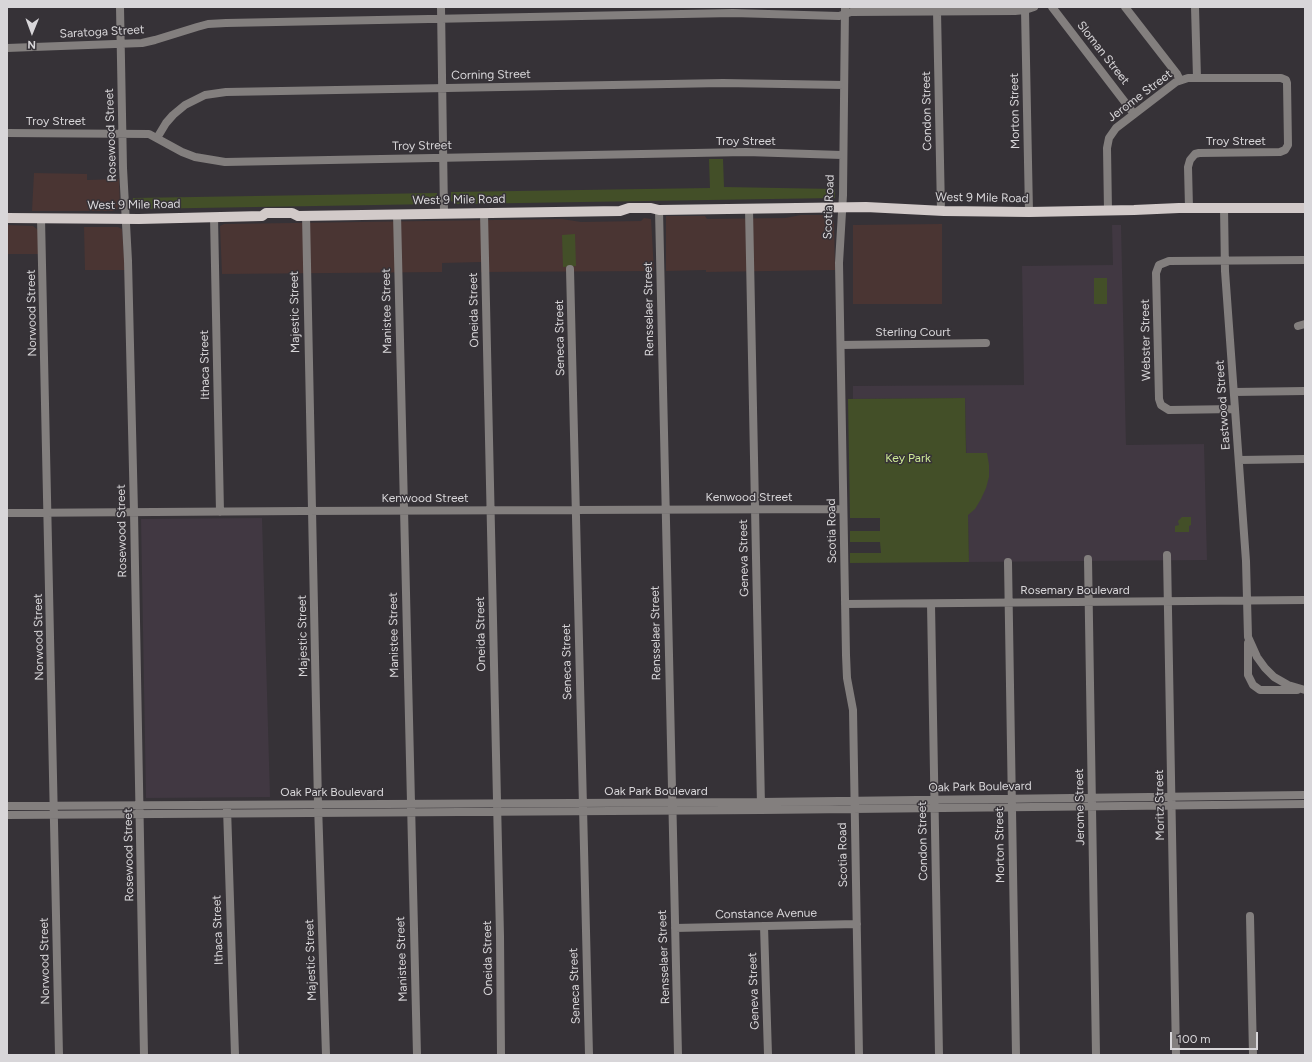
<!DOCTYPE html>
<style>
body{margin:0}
#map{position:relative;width:1312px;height:1062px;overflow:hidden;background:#363237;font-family:Figtree,sans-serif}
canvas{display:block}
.frame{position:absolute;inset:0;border:8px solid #d8d6d9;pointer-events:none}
.north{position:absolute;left:12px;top:12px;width:40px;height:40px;-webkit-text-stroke:3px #363237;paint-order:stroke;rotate:181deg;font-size:11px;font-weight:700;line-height:16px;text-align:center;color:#d8d6d9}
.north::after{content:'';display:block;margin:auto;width:14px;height:18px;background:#d8d6d9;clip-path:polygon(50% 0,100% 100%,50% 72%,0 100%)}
.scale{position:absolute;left:1170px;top:1032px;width:88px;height:18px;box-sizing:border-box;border:2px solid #d8d6d9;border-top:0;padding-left:5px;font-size:12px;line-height:14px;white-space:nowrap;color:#d8d6d9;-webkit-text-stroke:3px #363237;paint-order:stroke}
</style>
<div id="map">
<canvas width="1312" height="1062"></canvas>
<div class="frame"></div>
<div class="north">N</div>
<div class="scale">100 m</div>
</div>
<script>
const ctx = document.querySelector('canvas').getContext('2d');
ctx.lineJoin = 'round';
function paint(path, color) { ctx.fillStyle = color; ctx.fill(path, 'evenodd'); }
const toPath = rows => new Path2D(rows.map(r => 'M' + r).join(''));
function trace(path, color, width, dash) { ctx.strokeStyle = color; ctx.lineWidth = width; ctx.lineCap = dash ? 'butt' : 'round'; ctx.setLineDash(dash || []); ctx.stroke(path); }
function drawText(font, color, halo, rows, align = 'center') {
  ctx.font = font + ' Figtree,sans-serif'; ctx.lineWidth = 3; ctx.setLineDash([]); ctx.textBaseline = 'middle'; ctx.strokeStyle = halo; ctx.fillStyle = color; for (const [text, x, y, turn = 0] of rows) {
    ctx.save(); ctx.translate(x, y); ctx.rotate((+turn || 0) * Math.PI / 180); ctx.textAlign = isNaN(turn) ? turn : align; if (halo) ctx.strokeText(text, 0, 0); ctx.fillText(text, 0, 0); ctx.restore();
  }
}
paint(toPath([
 [34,173,87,174,87,180,119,179,120,208,113,211,32,211],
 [801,215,831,215,834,222,835,270,706,272,706,270,666,271,666,216,705,216,707,219,785,218],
 [644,218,651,219,654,271,481,272,481,262,442,263,442,272,222,274,220,226,224,224,562,219,581,222,641,221],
 [942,224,942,304,853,304,853,225],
 [7,225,33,226,38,230,38,254,7,254],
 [84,227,118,227,122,229,125,270,85,270]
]), '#4a3533');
paint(toPath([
 [1112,225,1121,225,1126,445,1204,444,1207,560,969,562,965,398,853,399,853,386,1024,385,1022,266,1113,265],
 [262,518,270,797,146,798,141,519]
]), '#413842');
paint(toPath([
 [709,159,723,159,724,187,835,189,835,198,457,204,451,201,451,192,710,188],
 [437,193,438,203,436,204,137,209,134,208,133,205,133,198],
 [575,234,576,266,563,267,562,235],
 [1094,278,1107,278,1107,304,1094,304],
 [965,398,966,453,987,453,989,465,989,477,986,488,981,499,975,509,968,515,969,562,850,563,850,553,881,553,880,542,850,542,850,531,880,531,880,518,850,518,848,399],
 [1182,517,1191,517,1191,525,1189,526,1189,532,1175,532,1175,526,1179,525,1178,521]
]), '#434f28');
trace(toPath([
 [120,7,123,168,128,261,134,512,144,1055],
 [441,7,444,213],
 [845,7,843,195,839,263,846,655,847,678,853,710,859,1055],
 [1052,7,1134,114],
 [1125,7,1177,74,1180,80],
 [1195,7,1197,78],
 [1025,10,1029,212],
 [937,11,941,211],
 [7,48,142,43,155,40,197,27,208,24,226,23,733,13,839,16,851,12,1015,11,1025,10,1034,7],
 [7,133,149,134,182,152,195,157,225,162,746,152,842,155],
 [157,138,166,123,173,115,185,105,205,95,226,92,723,83,844,85],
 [1224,207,1225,271,1246,561,1248,637,1257,657,1265,668,1274,677,1288,685,1305,690],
 [749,209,761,806],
 [659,210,678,1055],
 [1108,211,1107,148,1109,138,1116,128,1176,82,1188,78,1281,78,1286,80,1287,83,1288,145,1285,150,1280,152,1199,153,1195,154,1190,160,1188,167,1189,208],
 [484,213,500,936,501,1055],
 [397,214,417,1055],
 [306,215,318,804,326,1055],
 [214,217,220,512],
 [41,218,59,1055],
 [570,269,589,1055],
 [1298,326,1305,324],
 [841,345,986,343],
 [1234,392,1305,391],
 [1235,409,1169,410,1161,405,1159,399,1156,273,1159,265,1169,261,1305,260],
 [1239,460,1305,459],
 [7,513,302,511,843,509],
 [1167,555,1176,1055],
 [1088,559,1096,1055],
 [1008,562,1016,1055],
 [845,604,1305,600],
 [931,604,939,1055],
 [1248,643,1248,675,1253,685,1260,690,1297,690],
 [7,806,761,802,1305,795],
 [227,808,235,1055],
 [7,815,761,810,1305,804],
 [1250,916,1253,1055],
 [764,926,768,1055],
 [675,928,857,924]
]), '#837f7e', 8);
trace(toPath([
 [7,218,139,219,262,216,266,213,292,213,298,216,620,211,629,208,651,208,659,210,866,207,944,211,1029,212,1134,210,1179,208,1305,208]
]), '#d2cac9', 10);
drawText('12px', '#d8d6d9', '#363237', [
 ["Saratoga Street",102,32,-3],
 ["Sloman Street",1103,53,52],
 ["Corning Street",491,75,-1],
 ["Jerome Street",1140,96,-37],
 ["Condon Street",927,111,-91],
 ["Morton Street",1015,111,-91],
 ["Troy Street",56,121],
 ["Rosewood Street",111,135,-92],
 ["Troy Street",746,141],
 ["Troy Street",1236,141],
 ["Troy Street",422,146,-1],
 ["West 9 Mile Road",982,198,1],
 ["West 9 Mile Road",459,200,-1],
 ["West 9 Mile Road",134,205,-1],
 ["Scotia Road",829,207,-88],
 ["Rensselaer Street",649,309,-91],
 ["Oneida Street",474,310,-91],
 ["Manistee Street",387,311,-91],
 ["Majestic Street",295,312,-91],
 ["Norwood Street",32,313,-91],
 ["Sterling Court",913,332],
 ["Seneca Street",560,338,-91],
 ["Webster Street",1146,340,-91],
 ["Ithaca Street",205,365,-91],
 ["Eastwood Street",1223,405,-94],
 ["Kenwood Street",749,497],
 ["Kenwood Street",425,498],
 ["Rosewood Street",122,531,-91],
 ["Scotia Road",832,531,-91],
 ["Geneva Street",744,558,-91],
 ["Rosemary Boulevard",1075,590],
 ["Rensselaer Street",656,633,-91],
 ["Oneida Street",481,634,-91],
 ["Manistee Street",394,635,-91],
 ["Majestic Street",303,636,-91],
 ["Norwood Street",39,637,-91],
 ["Seneca Street",567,662,-91],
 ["Oak Park Boulevard",980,787,-1],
 ["Oak Park Boulevard",656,791],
 ["Oak Park Boulevard",332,792],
 ["Moritz Street",1160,805,-91],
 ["Jerome Street",1080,807,-91],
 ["Condon Street",923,841,-91],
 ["Morton Street",1000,845,-91],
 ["Rosewood Street",129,855,-91],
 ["Scotia Road",843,855,-91],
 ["Constance Avenue",766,914,-1],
 ["Ithaca Street",218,930,-92],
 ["Rensselaer Street",664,957,-92],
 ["Oneida Street",488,958,-91],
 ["Manistee Street",402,959,-92],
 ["Majestic Street",311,960,-92],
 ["Norwood Street",45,961,-91],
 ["Seneca Street",575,986,-92],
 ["Geneva Street",754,991,-92]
]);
drawText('12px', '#ceea96', '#363237', [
 ["Key Park",908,458]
]);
</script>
